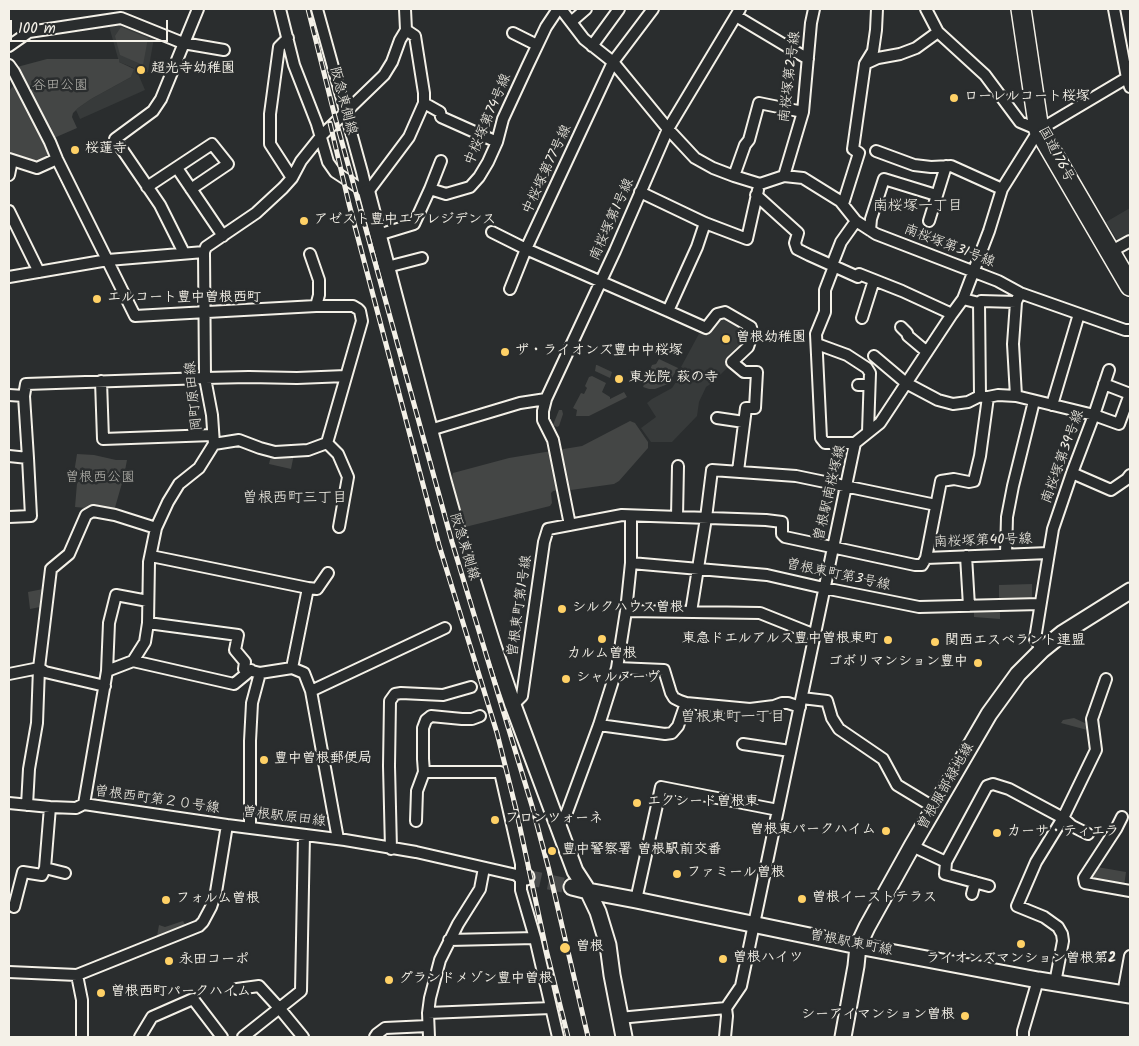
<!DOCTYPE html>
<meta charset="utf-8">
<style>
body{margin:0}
#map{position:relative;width:1139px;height:1046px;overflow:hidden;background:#2a2d2e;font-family:Kalam,sans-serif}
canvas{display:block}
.frame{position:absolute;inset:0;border:10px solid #f4f1e8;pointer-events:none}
.scale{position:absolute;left:10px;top:20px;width:158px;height:22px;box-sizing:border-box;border:2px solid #f4f1e8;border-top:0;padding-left:6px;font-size:15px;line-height:18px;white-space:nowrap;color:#f4f1e8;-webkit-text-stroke:4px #2a2d2e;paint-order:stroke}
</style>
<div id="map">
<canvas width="1139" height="1046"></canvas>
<div class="frame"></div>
<div class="scale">100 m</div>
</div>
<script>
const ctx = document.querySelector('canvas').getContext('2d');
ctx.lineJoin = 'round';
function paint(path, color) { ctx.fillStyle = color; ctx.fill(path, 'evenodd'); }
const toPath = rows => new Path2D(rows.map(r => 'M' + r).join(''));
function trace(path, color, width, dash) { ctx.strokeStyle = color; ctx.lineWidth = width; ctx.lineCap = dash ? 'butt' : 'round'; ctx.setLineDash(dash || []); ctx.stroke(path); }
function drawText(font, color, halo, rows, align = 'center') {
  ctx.font = font + ' Kalam,"Klee One",sans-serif'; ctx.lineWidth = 5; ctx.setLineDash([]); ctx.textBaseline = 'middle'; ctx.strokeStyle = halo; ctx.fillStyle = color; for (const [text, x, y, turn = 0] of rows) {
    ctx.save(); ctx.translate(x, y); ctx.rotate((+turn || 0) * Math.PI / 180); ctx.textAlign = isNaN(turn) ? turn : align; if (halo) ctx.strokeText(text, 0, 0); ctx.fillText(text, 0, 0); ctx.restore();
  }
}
paint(toPath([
 [121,25,154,38,148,72,139,76,145,90,80,119,76,110,78,108,91,99,131,77,134,68,119,62,109,26],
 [1130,208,1130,236,1119,243,1106,222],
 [724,315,747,329,750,334,742,347,730,365,712,383,706,387,699,402,697,416,672,442,651,442,641,428,656,417,647,403,652,399,672,388,684,370,681,367,701,330,708,334,718,319]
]), '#373a3a');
paint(toPath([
 [121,27,148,38,143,65,120,55,115,36],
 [47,59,119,59,119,62,134,69,131,77,91,99,78,108,73,113,72,117,77,128,54,138,23,75,17,67],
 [16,83,52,158,37,164,9,153,9,91],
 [659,359,678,368,668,384,655,389,649,389,643,387,652,365,656,364],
 [596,365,597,365,612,372,610,378,595,371],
 [592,376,606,383,602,392,610,397,610,399,624,392,627,397,589,416,576,416,577,410,573,408,581,393,584,394,587,388,585,386,589,377],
 [559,410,562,410,563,414,559,426,557,427,553,425],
 [630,421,635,423,648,442,648,448,619,481,614,484,571,490,553,491,551,493,552,503,550,506,465,527,452,478,453,473,509,458,582,446],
 [77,454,94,455,116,460,127,460,124,476,114,511,86,507,86,508,75,507,77,483,77,477,74,473],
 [294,454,291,469,269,464,271,456],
 [1032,584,1032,600,999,601,999,585],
 [43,589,44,595,42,596,40,607,30,609,28,592],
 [974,611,1000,611,1000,619,974,617],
 [1074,718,1087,724,1091,731,1061,723,1063,720],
 [1097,867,1126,872,1124,886,1090,880,1089,878],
 [183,921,187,928,164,937,157,936,159,925,165,927]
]), '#444645');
trace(toPath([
 [526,877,572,887]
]), '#484a4a', 15, [15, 8]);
const street = toPath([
 [280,9,294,65,317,124,328,162,335,172,367,193],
 [317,9,362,172,367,193],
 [561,9,584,39,613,62,668,129,695,158,713,168,734,176,760,184,784,176,803,178,840,201,856,221,876,234,998,281,1020,293,1125,330,1130,330],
 [926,9,938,32,985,75,1020,122,1039,130],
 [1114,9,1127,78,1130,87],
 [736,16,808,59],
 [571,22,586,9],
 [513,33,537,45],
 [288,38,279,47,270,114,270,144,292,178],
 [9,46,29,32,121,18,183,43,224,50],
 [592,46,619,9],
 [865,64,878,58,900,54,916,48,938,32],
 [9,65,14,72,50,142,57,159,135,316,316,306,353,306,358,309,360,311,362,321,327,443,308,450,275,452,260,448,239,440,214,444],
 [424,103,440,112,441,117,497,142],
 [876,151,914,165,931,167,951,166,1002,189],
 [9,159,37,168,57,159],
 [177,168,223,236],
 [9,175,12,160],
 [734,176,745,145,749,140,759,103,803,112],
 [784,176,803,112,811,23,814,9],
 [147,187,212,144,228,164,191,189],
 [430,189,441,161],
 [640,192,705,223,747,239,758,190],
 [367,193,409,137,424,103,424,93,415,36,406,30],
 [756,195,798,233,795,243,797,249,809,255,858,277,859,274,902,291,952,314],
 [843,204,859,153,853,149,865,64,873,51,876,30,877,9],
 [9,211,39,272],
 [929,221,946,166],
 [870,230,871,219,884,179,936,195],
 [492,232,526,249,668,311,706,328,717,314,725,312,751,327,752,335,748,347,732,362,744,372,757,372,755,408,746,408,738,471],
 [378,235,414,224,430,189,446,194,470,187,479,177,488,162,497,142,503,119,527,67,546,27,558,9],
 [1110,252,1130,241],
 [184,253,160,205,115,139,153,111,161,99,198,9],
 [310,254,319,280,319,295,316,306],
 [387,267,422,258],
 [9,277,108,260,204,252],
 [510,289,526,249,613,62,653,9],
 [963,299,979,303,980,396,986,397],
 [979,303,981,301,1016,302],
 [668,311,697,247,705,223],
 [862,318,874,280],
 [901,327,907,333,908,336,927,352],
 [817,344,847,355,867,368,870,373,868,432],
 [874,356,906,383,938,400,953,404,968,402,980,396],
 [101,381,103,439,213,435],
 [858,385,869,385],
 [9,395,24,396],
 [1016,396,1013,344,1016,302,1020,293],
 [1052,405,1079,314],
 [717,418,744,422],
 [430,430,520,403,546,399],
 [327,443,338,454,348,477,339,527],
 [855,443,825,443,821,438,816,334,825,312,825,290,833,269,832,265,841,242,856,221],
 [9,456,28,458],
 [1072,473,1111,490,1127,479,1130,475],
 [9,517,31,516,28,458,24,396,26,384,205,378,249,377,297,378,346,376],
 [677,517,678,466],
 [570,525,553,440,543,420,543,411,546,399,615,251,668,129,740,9],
 [1049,553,1053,529,1072,473,1094,415,1109,370],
 [1006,554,1007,517,1013,486,1034,401],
 [151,556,308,588,292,668],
 [966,556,969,606],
 [926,558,1049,553,1035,639,1042,650],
 [631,563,767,575,824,588,919,607,1040,604],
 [308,588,317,589,328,573],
 [626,611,760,613,815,635],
 [691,612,706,518,712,470,796,476,936,505],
 [148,623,238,635,235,650,245,662,244,669,260,673],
 [133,661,234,684,251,670],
 [617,668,664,670,671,693,674,698,680,701,686,703,750,709,774,706,782,703,788,703,800,707],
 [107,671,133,661,145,642,148,623,149,562,156,528,168,502,179,484,199,468,214,444,212,415,205,378,204,252,206,247,256,213,283,188,292,178,301,161,321,136,384,75,392,62,400,40,406,30,405,9],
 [9,674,39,668,45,672,105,686],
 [802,698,827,701,832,718,839,729,883,759,897,785,935,808],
 [513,705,522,696,544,542,548,529,622,515,766,520,782,522,782,534,785,537,915,565,922,565,926,558,941,481,954,479,969,482,974,481,980,456,988,397,998,395,1016,396,1094,415,1119,424,1130,394,1104,384],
 [599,725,665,734,672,733,678,726,686,703],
 [743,744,790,751],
 [424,772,500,772,521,864,521,890,535,938,558,1037],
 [9,803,50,807,76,808,84,804],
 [84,804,227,825,345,840,416,852,521,876],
 [84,804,107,671,109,623,116,595,148,601],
 [27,805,29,769,37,723,39,668,51,569,69,554,86,515,93,511,115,515,156,528],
 [50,807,45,868,65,873],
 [1122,817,1116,829,1084,878,1085,883,1130,891],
 [416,821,417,791,424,772,423,759,423,728,426,720,431,716,462,719,472,719,480,716],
 [559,826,567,812,599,725,617,668,626,611,631,563,631,516],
 [250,828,250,741,252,703,260,673,292,668,304,673,311,691],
 [338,839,311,691,445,628],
 [912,846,946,862,987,786,993,784,1009,789,1063,818,1072,826,1088,834],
 [391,849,389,766,390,701,395,694,401,693,443,695,471,687],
 [946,862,945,874,989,886],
 [972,894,975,882],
 [636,900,661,787,778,810],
 [14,907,23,872,42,875,45,868],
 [449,940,535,938],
 [9,972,77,975,199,926,203,922,211,907,216,892,227,825],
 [77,975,82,1000,82,1037],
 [1055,983,1063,941,1062,934,1058,927,1044,917,1017,906,1036,862,1063,818,1096,750,1092,719,1106,679],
 [237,989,259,986,280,1009,303,1037],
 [1123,994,1130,956],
 [428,1013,551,1008],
 [619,1018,726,1008,741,986,855,443,880,423,952,314,963,299,989,231,1002,189,1039,130,1130,76],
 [140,1037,152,1017,193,999,222,1037],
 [243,1037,301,991,304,835],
 [375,1037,377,1034,385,1028,428,1026],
 [429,1037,428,1013,430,998,440,960,458,924,480,889,484,868],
 [725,1037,727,1016,726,1008],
 [1023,1037,1023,1031,1038,980]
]);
const secondary = toPath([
 [367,193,443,481,459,538,493,646,513,705,575,871,588,891,598,912,608,945,612,975,624,1037],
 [521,876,526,877],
 [572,887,588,891,636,900,858,946,1038,980,1130,995],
 [843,1037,856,966,858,946,867,927,912,846,989,714,1018,674,1042,650,1063,633,1130,591]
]);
const highway = toPath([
 [1021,9,1039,130,1130,286]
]);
trace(street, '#f4f1e8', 14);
trace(secondary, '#f4f1e8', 19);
trace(highway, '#f4f1e8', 22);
trace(street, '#2a2d2e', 10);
trace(secondary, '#2a2d2e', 15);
trace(highway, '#2a2d2e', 19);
const rail = toPath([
 [308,9,335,117,452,542,532,806,549,870,588,1037],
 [330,123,349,204,439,545,497,733,516,809,546,949,568,1037]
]);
trace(rail, '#f4f1e8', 5);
trace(rail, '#2a2d2e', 3, [9]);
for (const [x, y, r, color] of [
 [141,70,5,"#ffd166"],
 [954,98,5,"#ffd166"],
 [75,150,5,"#ffd166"],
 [304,221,5,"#ffd166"],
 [97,299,5,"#ffd166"],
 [726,339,5,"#ffd166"],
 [505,352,5,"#ffd166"],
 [619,379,5,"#ffd166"],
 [562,609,5,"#ffd166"],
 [602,639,5,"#ffd166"],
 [888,640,5,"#ffd166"],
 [935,642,5,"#ffd166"],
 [978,663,5,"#ffd166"],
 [566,679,5,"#ffd166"],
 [264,760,5,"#ffd166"],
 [637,803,5,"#ffd166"],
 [495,820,5,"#ffd166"],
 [886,831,5,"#ffd166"],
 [997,833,5,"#ffd166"],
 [552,851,5,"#ffd166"],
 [677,874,5,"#ffd166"],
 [802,899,5,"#ffd166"],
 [166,900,5,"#ffd166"],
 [1021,944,5,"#ffd166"],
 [565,948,6,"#ffd166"],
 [723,959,5,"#ffd166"],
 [169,961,5,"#ffd166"],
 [389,980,5,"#ffd166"],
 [101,993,5,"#ffd166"],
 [965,1016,5,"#ffd166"]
]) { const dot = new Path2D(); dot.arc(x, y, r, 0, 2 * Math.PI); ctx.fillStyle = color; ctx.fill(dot); trace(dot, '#2a2d2e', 2); }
drawText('bold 14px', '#f4f1e8', '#2a2d2e', [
 ["超光寺幼稚園",151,70],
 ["ローレルコート桜塚",964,98],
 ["桜蓮寺",85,150],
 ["アゼスト豊中エアレジデンス",314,221],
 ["エルコート豊中曽根西町",107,299],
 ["曽根幼稚園",736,339],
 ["ザ・ライオンズ豊中中桜塚",515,352],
 ["東光院 萩の寺",629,379],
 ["シルクハウス曽根",572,609],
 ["東急ドエルアルス豊中曽根東町",878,640,"right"],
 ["関西エスペラント連盟",945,642],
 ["カルム曽根",602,655,"center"],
 ["ゴボリマンション豊中",968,663,"right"],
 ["シャルヌーヴ",576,679],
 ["豊中曽根郵便局",274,760],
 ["エクシード曽根東",647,803],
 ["フロンツォーネ",505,820],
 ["曽根東パークハイム",876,831,"right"],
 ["カーサ・ティエラ",1007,833],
 ["豊中警察署 曽根駅前交番",562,851],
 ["ファミール曽根",687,874],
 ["曽根イーストテラス",812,899],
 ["フォルム曽根",176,900],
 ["曽根",576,948],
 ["曽根ハイツ",733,959],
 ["ライオンズマンション曽根第2",1021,960,"center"],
 ["永田コーポ",179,961],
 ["グランドメゾン豊中曽根",399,980],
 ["曽根西町パークハイム",111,993],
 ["シーアイマンション曽根",955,1016,"right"]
], 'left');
drawText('14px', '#f4f1e8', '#2a2d2e', [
 ["南桜塚第2号線",791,77,-83],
 ["阪急東側線",342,101,75],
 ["中桜塚第74号線",489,120,-67],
 ["国道176号",1055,155,62],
 ["中桜塚第77号線",548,170,-65],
 ["南桜塚第1号線",613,220,-66],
 ["南桜塚第31号線",949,247,21],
 ["岡町原田線",195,396,-96],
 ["南桜塚第39号線",1064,457,-70],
 ["曽根駅南桜塚線",831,493,-77],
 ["南桜塚第40号線",983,542,-2],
 ["阪急東側線",463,547,73],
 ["曽根東町第3号線",838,576,12],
 ["曽根東町第1号線",521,606,-82],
 ["曽根服部緑地線",947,787,-60],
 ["曽根西町第２０号線",157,801,8],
 ["曽根駅原田線",284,818,7],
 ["曽根駅東町線",851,944,11]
]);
drawText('14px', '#b6b5af', '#2a2d2e', [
 ["谷田公園",60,87],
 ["曽根西公園",100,479]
]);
drawText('15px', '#f4f1e8', '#2a2d2e', [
 ["南桜塚一丁目",918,207],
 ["曽根西町三丁目",295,499],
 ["曽根東町一丁目",733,718]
]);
</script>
